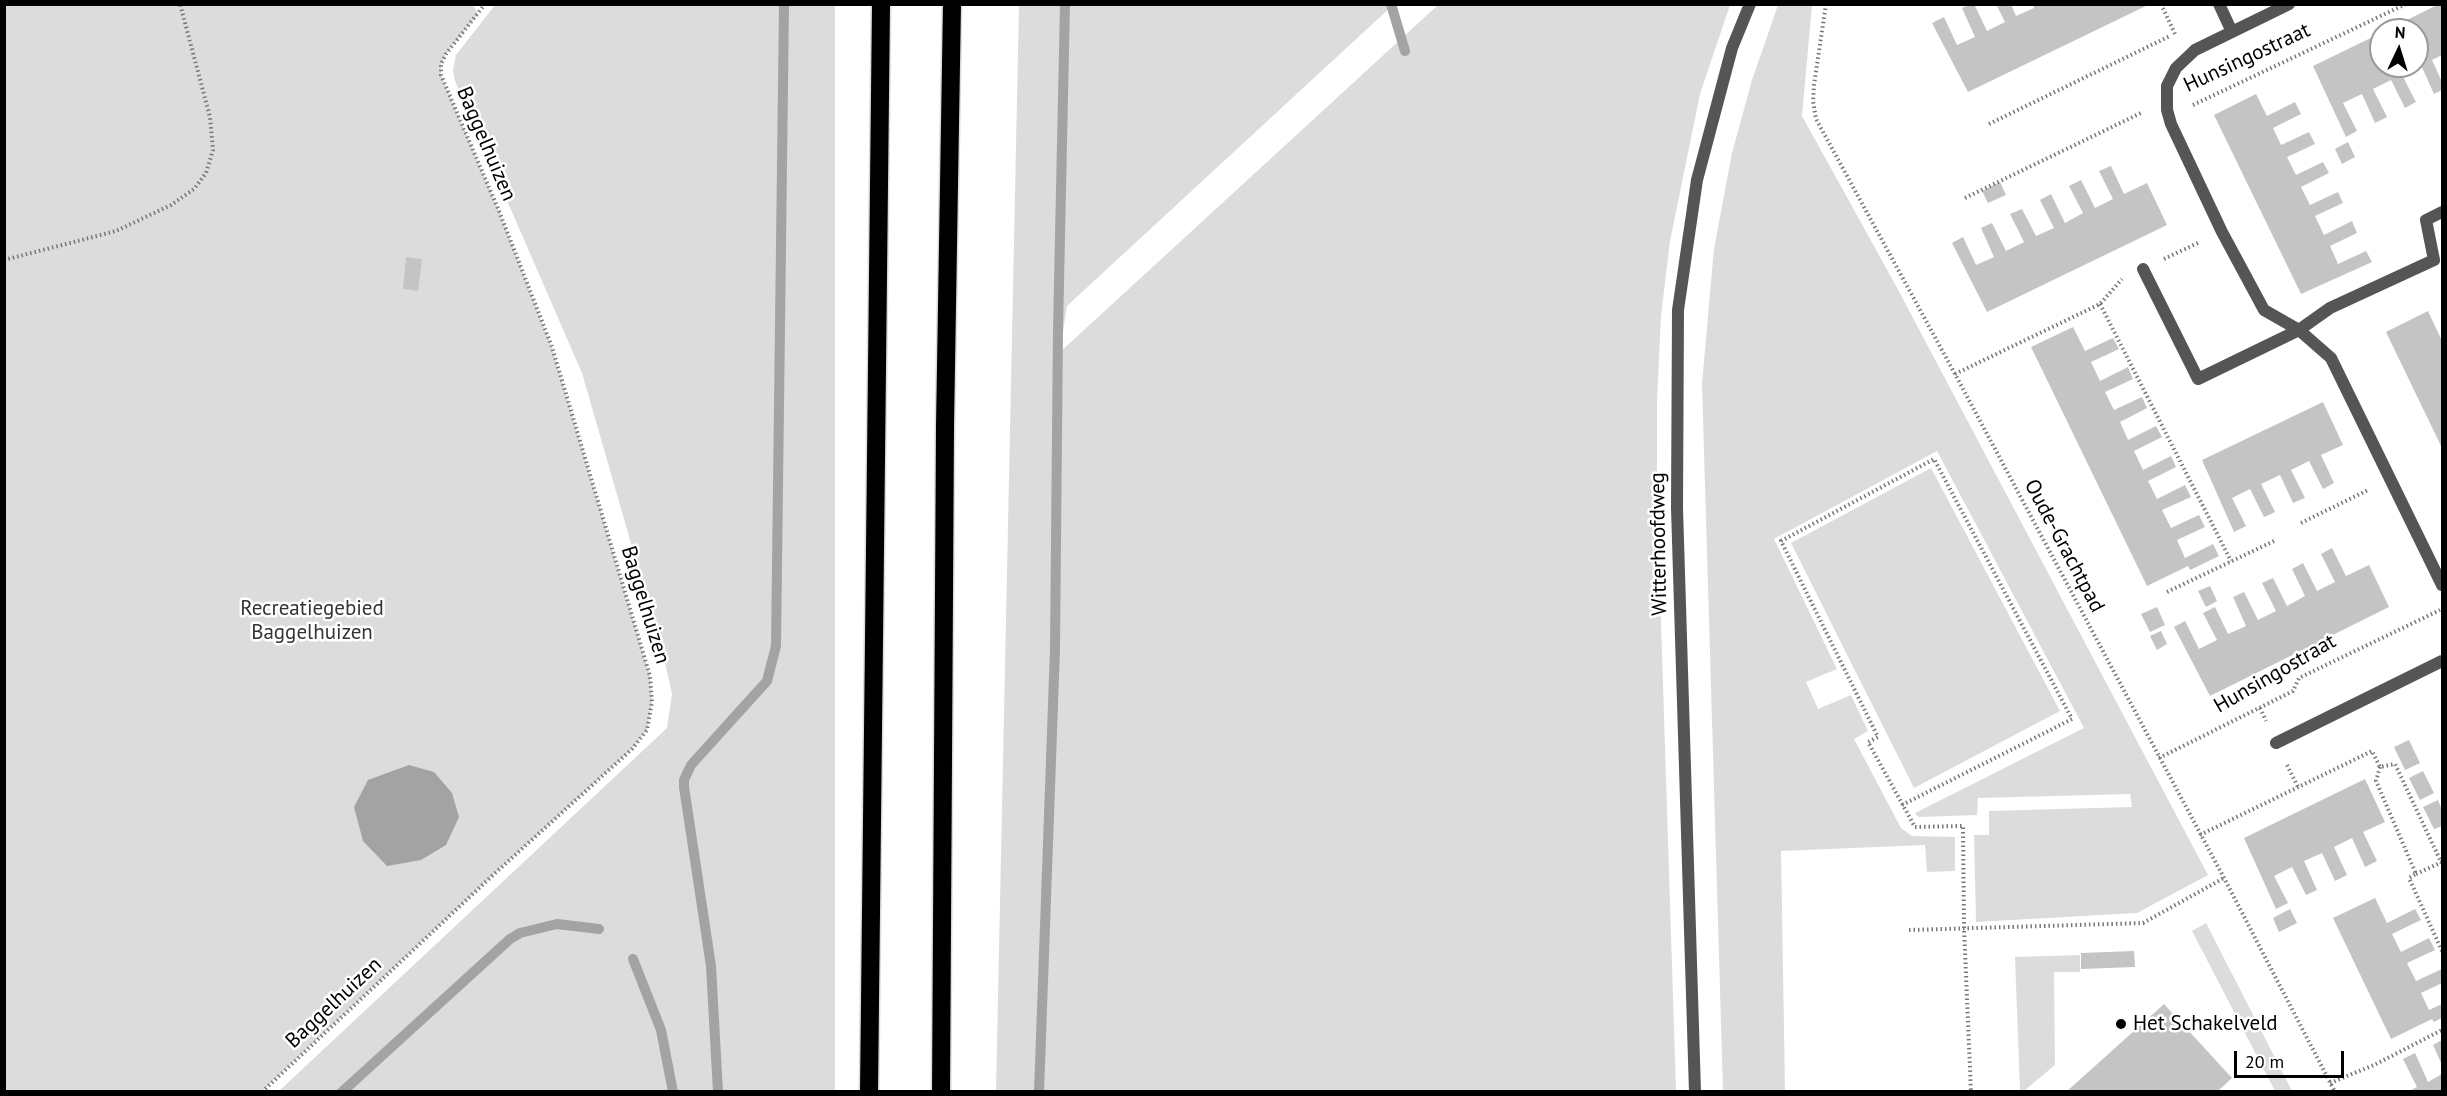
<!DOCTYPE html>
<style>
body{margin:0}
#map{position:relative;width:2447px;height:1096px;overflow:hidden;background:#fff;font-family:"PT Sans",sans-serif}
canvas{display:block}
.frame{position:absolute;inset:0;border:6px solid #000;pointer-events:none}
.north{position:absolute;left:2369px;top:18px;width:60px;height:60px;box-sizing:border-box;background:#fff;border:2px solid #999;border-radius:50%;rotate:4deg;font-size:16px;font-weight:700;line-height:24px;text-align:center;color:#000}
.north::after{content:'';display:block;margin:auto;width:21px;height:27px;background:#000;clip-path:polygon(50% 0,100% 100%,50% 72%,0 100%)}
.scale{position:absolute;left:2234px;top:1051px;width:110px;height:27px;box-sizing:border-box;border:3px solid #000;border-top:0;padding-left:8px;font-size:18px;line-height:21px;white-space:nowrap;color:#000;-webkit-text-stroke:4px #fff;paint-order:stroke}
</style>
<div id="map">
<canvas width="2447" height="1096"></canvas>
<div class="frame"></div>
<div class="north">N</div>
<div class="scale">20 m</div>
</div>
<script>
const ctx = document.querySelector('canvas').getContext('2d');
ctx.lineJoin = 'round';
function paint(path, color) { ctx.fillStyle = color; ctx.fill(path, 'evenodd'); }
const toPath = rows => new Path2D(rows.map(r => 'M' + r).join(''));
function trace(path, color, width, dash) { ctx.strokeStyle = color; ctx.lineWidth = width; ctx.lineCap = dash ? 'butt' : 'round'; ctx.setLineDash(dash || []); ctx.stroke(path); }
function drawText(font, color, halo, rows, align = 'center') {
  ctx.font = font + ' "PT Sans",sans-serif'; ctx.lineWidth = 5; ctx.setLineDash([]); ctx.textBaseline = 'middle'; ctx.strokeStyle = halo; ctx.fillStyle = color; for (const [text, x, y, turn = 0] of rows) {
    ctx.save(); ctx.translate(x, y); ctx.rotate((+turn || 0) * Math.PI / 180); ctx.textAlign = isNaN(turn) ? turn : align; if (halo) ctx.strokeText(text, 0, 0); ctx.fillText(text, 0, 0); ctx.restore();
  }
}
paint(toPath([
 [5,5,473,5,478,14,446,54,441,64,441,75,499,211,552,348,650,676,652,702,647,730,632,749,492,876,262,1091,5,1092],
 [495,5,835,5,835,1091,279,1091,667,728,672,694,664,658,582,373,455,81,453,70,456,55],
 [1019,5,1393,5,1067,306,1060,352,1438,5,1730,5,1700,94,1670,241,1661,316,1657,400,1657,497,1676,1091,996,1091],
 [1778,5,1812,5,1802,116,1895,284,2208,875,2137,913,1976,922,1974,835,1989,835,1989,811,2132,807,2130,794,1978,798,1977,815,1918,817,1915,813,2084,728,1937,451,1774,539,1837,669,1806,682,1818,709,1851,695,1868,731,1854,739,1901,828,1912,836,1955,837,1955,871,1927,872,1925,845,1781,851,1785,1091,1723,1091,1702,383,1714,249,1732,153,1752,80],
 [1931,468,2060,711,1914,788,1791,543],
 [2206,923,2292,1091,2275,1091,2192,931],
 [2080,955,2080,972,2054,972,2055,1065,2024,1091,2020,1091,2015,957]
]), '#dcdcdc');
paint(toPath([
 [409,765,434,772,452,793,459,817,446,845,421,860,387,866,363,841,354,807,368,780]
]), '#a3a3a3');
trace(toPath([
 [1391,4,1405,51],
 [633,959,661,1030,673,1092],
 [342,1092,510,939,520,933,557,924,599,929],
 [718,1092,711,966,684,787,684,780,691,765,767,681,776,646,784,4],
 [1039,1092,1055,649,1058,329,1065,4]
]), '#a3a3a3', 10);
paint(toPath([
 [1970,4,1974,4,1987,31,2005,22,1996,4,2011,4,2016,16,2034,8,2033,4,2150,4,1968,92,1932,23,1944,17,1957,45,1975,37,1962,8],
 [2439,4,2442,4,2442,55,2432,60,2442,82,2442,90,2434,94,2421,65,2402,75,2416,102,2405,108,2391,80,2373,89,2387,117,2375,123,2362,94,2343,103,2357,131,2346,137,2313,66,2381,33,2381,66,2417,66,2417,30,2387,30],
 [2256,94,2267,116,2295,102,2301,114,2273,128,2281,145,2309,132,2315,144,2287,157,2296,175,2323,162,2329,173,2301,187,2310,205,2338,192,2343,203,2315,216,2324,235,2352,221,2357,233,2330,246,2338,264,2366,251,2372,262,2301,294,2214,115],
 [2348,142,2355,157,2342,164,2335,149],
 [2111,166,2124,194,2147,183,2167,225,1987,312,1952,243,1963,237,1976,265,1994,257,1981,228,1992,223,2006,251,2024,242,2010,214,2022,209,2036,236,2054,228,2040,200,2051,194,2065,223,2083,213,2069,186,2081,180,2095,208,2113,199,2099,171],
 [2000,182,2006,195,1988,203,1982,191],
 [406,257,422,259,418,291,403,289],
 [2428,311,2442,341,2442,448,2386,332],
 [2073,327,2085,351,2113,338,2119,349,2091,362,2100,381,2128,367,2133,379,2105,392,2114,410,2142,397,2147,408,2120,422,2128,440,2156,426,2162,437,2134,451,2143,470,2171,456,2176,467,2148,481,2157,499,2185,485,2191,497,2162,510,2171,528,2199,515,2205,527,2177,540,2185,558,2213,544,2219,556,2190,570,2188,566,2147,586,2031,347],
 [2323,402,2343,445,2321,455,2334,483,2323,489,2309,461,2291,470,2305,498,2293,503,2280,475,2261,484,2275,512,2269,515,2264,517,2250,489,2232,498,2246,526,2234,532,2202,460],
 [2332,548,2346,576,2369,565,2389,607,2210,696,2174,627,2185,621,2199,649,2217,640,2203,613,2215,607,2228,634,2246,626,2233,597,2244,592,2258,620,2276,611,2262,583,2273,578,2287,606,2305,596,2292,569,2303,563,2317,591,2335,582,2321,554],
 [2210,586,2217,601,2206,607,2198,591],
 [2157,607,2165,625,2150,632,2141,614],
 [2161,631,2167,644,2157,650,2150,636],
 [2409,740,2420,763,2405,770,2394,747],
 [2423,771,2434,793,2420,800,2409,778],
 [2365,779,2385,822,2363,832,2377,861,2365,867,2352,838,2334,847,2347,875,2335,881,2322,853,2304,861,2317,890,2306,895,2292,867,2274,876,2288,903,2276,909,2244,838],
 [2438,800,2442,810,2442,826,2434,829,2423,807],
 [2375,898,2387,923,2415,909,2421,920,2392,934,2401,952,2429,938,2435,950,2407,963,2416,981,2442,969,2442,983,2421,993,2429,1010,2442,1004,2442,1018,2434,1022,2432,1019,2391,1039,2333,918],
 [2290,909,2297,923,2279,932,2273,918],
 [2134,951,2135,967,2081,969,2081,953],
 [2164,1004,2232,1078,2217,1092,2066,1092],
 [2442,1040,2442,1065,2433,1045],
 [2415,1053,2428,1082,2442,1074,2442,1092,2407,1092,2417,1087,2403,1059]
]), '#c4c4c4');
const motorway = toPath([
 [869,1092,881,4],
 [941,1092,945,426,952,4]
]);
trace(motorway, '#dbdbdb', 21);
trace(toPath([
 [1826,4,1814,85,1813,101,1816,119,1955,374,2224,878,2335,1092],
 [2161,4,2175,34],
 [2193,105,2406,4],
 [1989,124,2170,36],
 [1965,198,2143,112],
 [2164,259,2200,242],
 [4,260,116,231,171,205,194,189,206,173,213,150,210,117,180,4],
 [2100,304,2231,561],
 [1955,374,2100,304,2122,279],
 [2301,523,2368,490],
 [2167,592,2274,541],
 [2260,708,2266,721],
 [2159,758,2293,691,2299,678,2440,610],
 [2287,765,2298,787],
 [2380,767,2376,781,2416,874,2409,878,2442,951],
 [1902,805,2072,719,1934,459,1781,541,1878,737,1868,742,1915,827,1963,826,1964,928,1971,1092],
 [2200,835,2372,751,2380,767,2395,764,2442,864],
 [2416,874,2442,862],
 [1909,930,2143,923,2224,878],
 [2330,1083,2374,1065,2442,1030],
 [262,1092,492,876,632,749,647,730,652,702,650,676,552,347,499,211,441,75,441,64,446,54,485,4]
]), '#777', 4, [1.5, 3]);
trace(toPath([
 [2219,4,2232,32],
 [2289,4,2195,50,2176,68,2167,86,2167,110,2171,124,2222,232,2264,310,2299,330,2331,358,2442,585],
 [2143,269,2198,379,2299,330,2330,308,2434,260,2426,220,2442,212],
 [2276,743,2442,661]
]), '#555', 12);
trace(toPath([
 [1695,1092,1677,508,1678,310,1697,180,1732,48,1750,4]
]), '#555', 12);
trace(motorway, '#000', 18);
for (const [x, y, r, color] of [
 [2121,1024,6,"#000"]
]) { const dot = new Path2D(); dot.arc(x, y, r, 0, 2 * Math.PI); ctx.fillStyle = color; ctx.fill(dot); trace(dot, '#fff', 2); }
drawText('21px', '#000', '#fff', [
 ["Hunsingostraat",2247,58,-25],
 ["Baggelhuizen",486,144,67],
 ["Witterhoofdweg",1659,544,-91],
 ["Oude-Grachtpad",2064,546,62],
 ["Baggelhuizen",645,605,73],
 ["Hunsingostraat",2275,674,-30],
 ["Baggelhuizen",334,1003,-43]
]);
drawText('21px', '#333', '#fff', [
 ["Recreatiegebied",312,609],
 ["Baggelhuizen",312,633]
]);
drawText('21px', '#000', '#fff', [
 ["Het Schakelveld",2133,1024]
], 'left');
</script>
